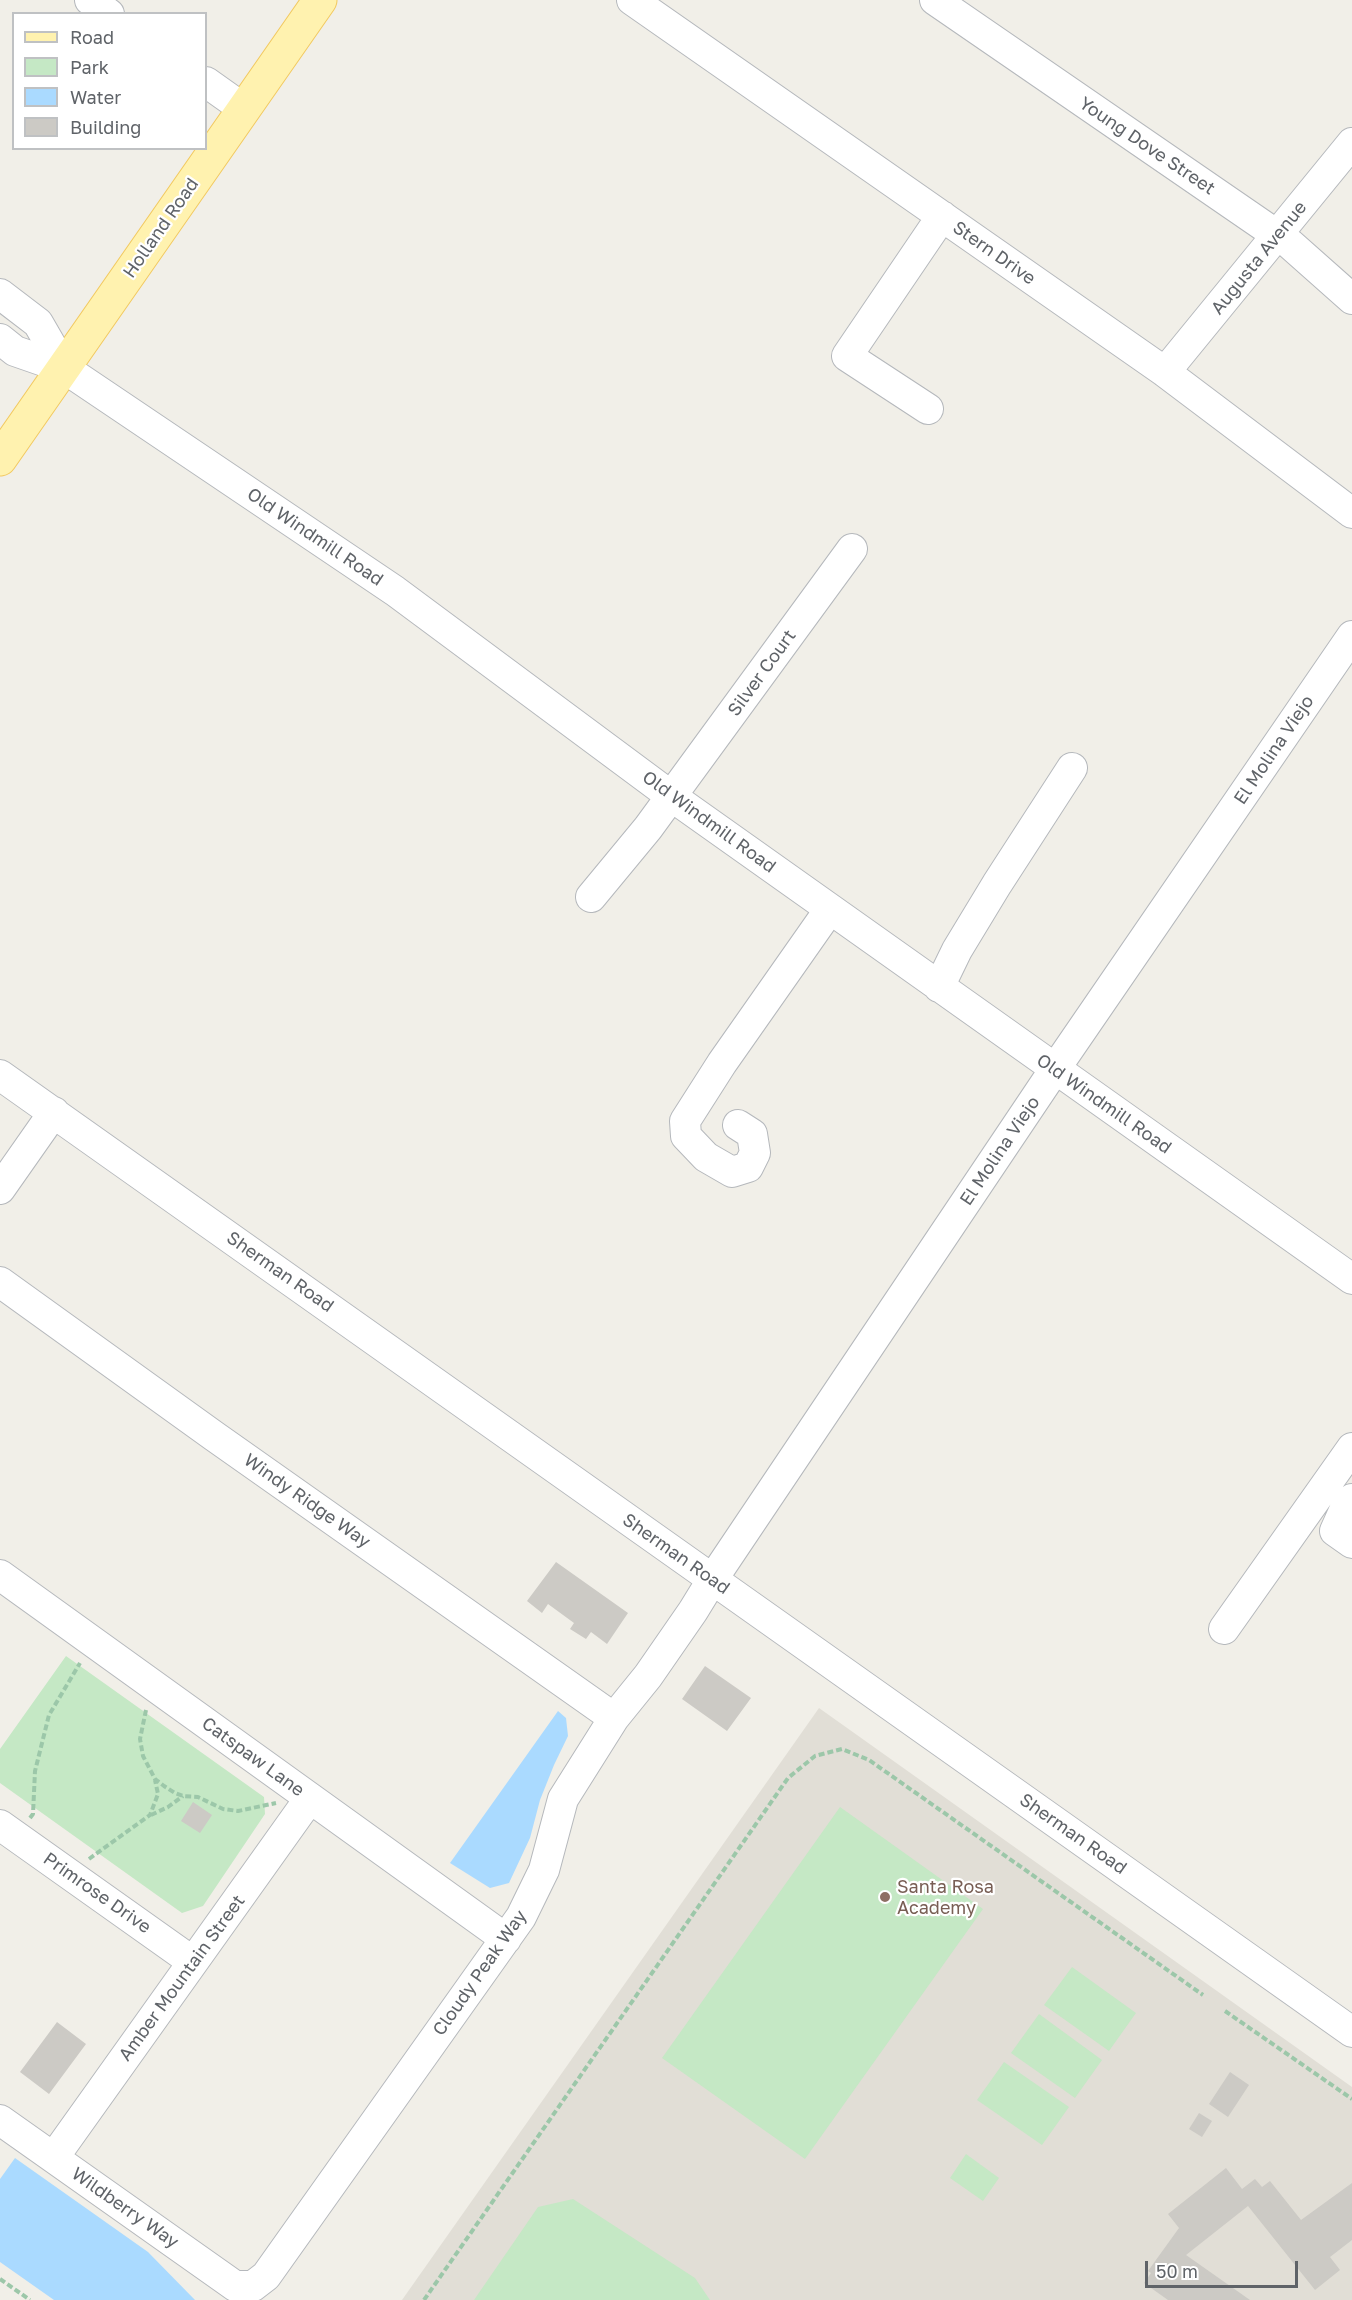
<!DOCTYPE html>
<style>
body{margin:0}
#map{position:relative;width:1352px;height:2300px;overflow:hidden;background:#f1efe8;font-family:"Golos Text",sans-serif}
canvas{display:block}
.legend{position:absolute;left:12px;top:12px;width:195px;height:138px;box-sizing:border-box;background:#fff;border:2px solid #bfc1c3;margin:0;padding:8px 10px;list-style:none;font-size:18px;color:#5f6368}
.legend li{display:flex;align-items:center;gap:12px;height:30px}
.legend b{width:30px;border:2px solid #bfc1c3}
.scale{position:absolute;left:1145px;top:2261px;width:153px;height:27px;box-sizing:border-box;border:3px solid #5f6368;border-top:0;padding-left:8px;font-size:18px;line-height:21px;white-space:nowrap;color:#5f6368;-webkit-text-stroke:4px #fff;paint-order:stroke}
</style>
<div id="map">
<canvas width="1352" height="2300"></canvas>
<ul class="legend">
<li><b style="height:8px;background:#fff2af"></b>Road</li>
<li><b style="height:16px;background:#c5e8c5"></b>Park</li>
<li><b style="height:16px;background:#aadaff"></b>Water</li>
<li><b style="height:16px;background:#cccac5"></b>Building</li>
</ul>
<div class="scale">50 m</div>
</div>
<script>
const ctx = document.querySelector('canvas').getContext('2d');
ctx.lineJoin = 'round';
function paint(path, color) { ctx.fillStyle = color; ctx.fill(path, 'evenodd'); }
const toPath = rows => new Path2D(rows.map(r => 'M' + r).join(''));
function trace(path, color, width, dash) { ctx.strokeStyle = color; ctx.lineWidth = width; ctx.lineCap = dash ? 'butt' : 'round'; ctx.setLineDash(dash || []); ctx.stroke(path); }
function drawText(font, color, halo, rows, align = 'center') {
  ctx.font = font + ' "Golos Text",sans-serif'; ctx.lineWidth = 4.5; ctx.setLineDash([]); ctx.textBaseline = 'middle'; ctx.strokeStyle = halo; ctx.fillStyle = color; for (const [text, x, y, turn = 0] of rows) {
    ctx.save(); ctx.translate(x, y); ctx.rotate((+turn || 0) * Math.PI / 180); ctx.textAlign = isNaN(turn) ? turn : align; if (halo) ctx.strokeText(text, 0, 0); ctx.fillText(text, 0, 0); ctx.restore();
  }
}
paint(toPath([
 [819,1708,1352,2087,1352,2300,402,2300]
]), '#e1ded6');
paint(toPath([
 [66,1656,264,1797,265,1814,203,1906,182,1913,0,1783,0,1749],
 [840,1807,983,1909,805,2159,662,2058],
 [1072,1967,1136,2013,1109,2051,1044,2005],
 [1039,2014,1102,2060,1075,2098,1011,2053],
 [1004,2062,1069,2107,1042,2145,977,2100],
 [966,2154,999,2178,983,2201,950,2178],
 [573,2199,695,2278,710,2300,474,2300,538,2207]
]), '#c5e8c5');
paint(toPath([
 [558,1711,566,1718,568,1736,554,1765,540,1800,530,1838,509,1883,490,1888,450,1863],
 [15,2158,148,2252,195,2300,54,2300,0,2262,0,2179]
]), '#aadaff');
paint(toPath([
 [556,1562,628,1613,607,1644,591,1632,586,1639,570,1629,574,1623,548,1604,542,1613,527,1601],
 [705,1666,751,1698,727,1731,682,1699],
 [193,1802,212,1815,200,1833,181,1821],
 [57,2022,86,2044,49,2094,20,2072],
 [1230,2072,1249,2085,1228,2117,1209,2104],
 [1199,2113,1212,2121,1202,2137,1189,2129],
 [1226,2168,1242,2189,1255,2179,1262,2187,1270,2181,1301,2220,1352,2183,1352,2240,1330,2257,1340,2270,1315,2290,1248,2206,1186,2255,1250,2300,1168,2300,1144,2283,1151,2273,1148,2271,1179,2228,1168,2214]
]), '#cccac5');
const minor = toPath([
 [90,0,109,14],
 [632,0,1165,372,1352,513],
 [935,0,1290,244,1352,299],
 [206,82,244,109],
 [0,294,38,323,64,368],
 [0,339,15,351,64,368,395,591,671,796,1352,1279],
 [1165,372,1352,143],
 [928,409,847,356,942,216],
 [591,897,648,828,852,549],
 [939,987,957,950,997,884,1072,768],
 [0,1075,1352,2032],
 [738,1125,752,1134,755,1153,748,1167,732,1172,706,1157,686,1136,685,1121,722,1063,830,909],
 [0,1189,54,1112],
 [0,1282,214,1436,614,1718],
 [1352,1499,1344,1511,1335,1531,1352,1543],
 [0,1575,506,1939],
 [1224,1629,1352,1448],
 [0,1825,193,1962],
 [0,2120,235,2286,253,2286,266,2276,521,1917,544,1870,563,1799,614,1718,648,1676,693,1611,712,1580,1055,1069,1352,636],
 [54,2157,310,1798]
]);
const major = toPath([
 [0,459,320,0]
]);
trace(minor, '#b5b8bc', 32);
trace(major, '#f2c960', 35);
trace(toPath([
 [146,1710,140,1739,143,1756,155,1779,164,1786,175,1793,183,1796,198,1797,223,1809,238,1811,276,1803],
 [151,1815,168,1807,183,1796],
 [30,1818,33,1814,35,1771,49,1715,80,1663],
 [89,1859,150,1815,158,1794,155,1780],
 [1225,2011,1352,2099],
 [0,2279,30,2300],
 [424,2300,788,1778,815,1756,842,1749,869,1760,1203,1995]
]), '#9cc7a9', 4, [6, 3]);
trace(minor, '#fff', 30);
trace(major, '#fff2af', 33);
for (const [x, y, r, color] of [
 [885,1897,6,"#8d6e63"]
]) { const dot = new Path2D(); dot.arc(x, y, r, 0, 2 * Math.PI); ctx.fillStyle = color; ctx.fill(dot); trace(dot, '#fff', 2); }
drawText('18px', '#5f6368', '#fff', [
 ["Young Dove Street",1147,146,34],
 ["Holland Road",161,228,-55],
 ["Stern Drive",994,253,35],
 ["Augusta Avenue",1259,258,-51],
 ["Old Windmill Road",315,537,34],
 ["Silver Court",762,673,-54],
 ["El Molina Viejo",1274,750,-56],
 ["Old Windmill Road",709,822,36],
 ["Old Windmill Road",1104,1104,35],
 ["El Molina Viejo",1000,1151,-56],
 ["Sherman Road",280,1272,35],
 ["Windy Ridge Way",307,1501,35],
 ["Sherman Road",676,1554,35],
 ["Catspaw Lane",253,1757,36],
 ["Sherman Road",1073,1834,35],
 ["Primrose Drive",97,1893,35],
 ["Cloudy Peak Way",480,1973,-55],
 ["Amber Mountain Street",182,1978,-54],
 ["Wildberry Way",125,2208,35]
]);
drawText('18px', '#785e54', '#fff', [
 ["Santa Rosa",897,1887],
 ["Academy",897,1908]
], 'left');
</script>
